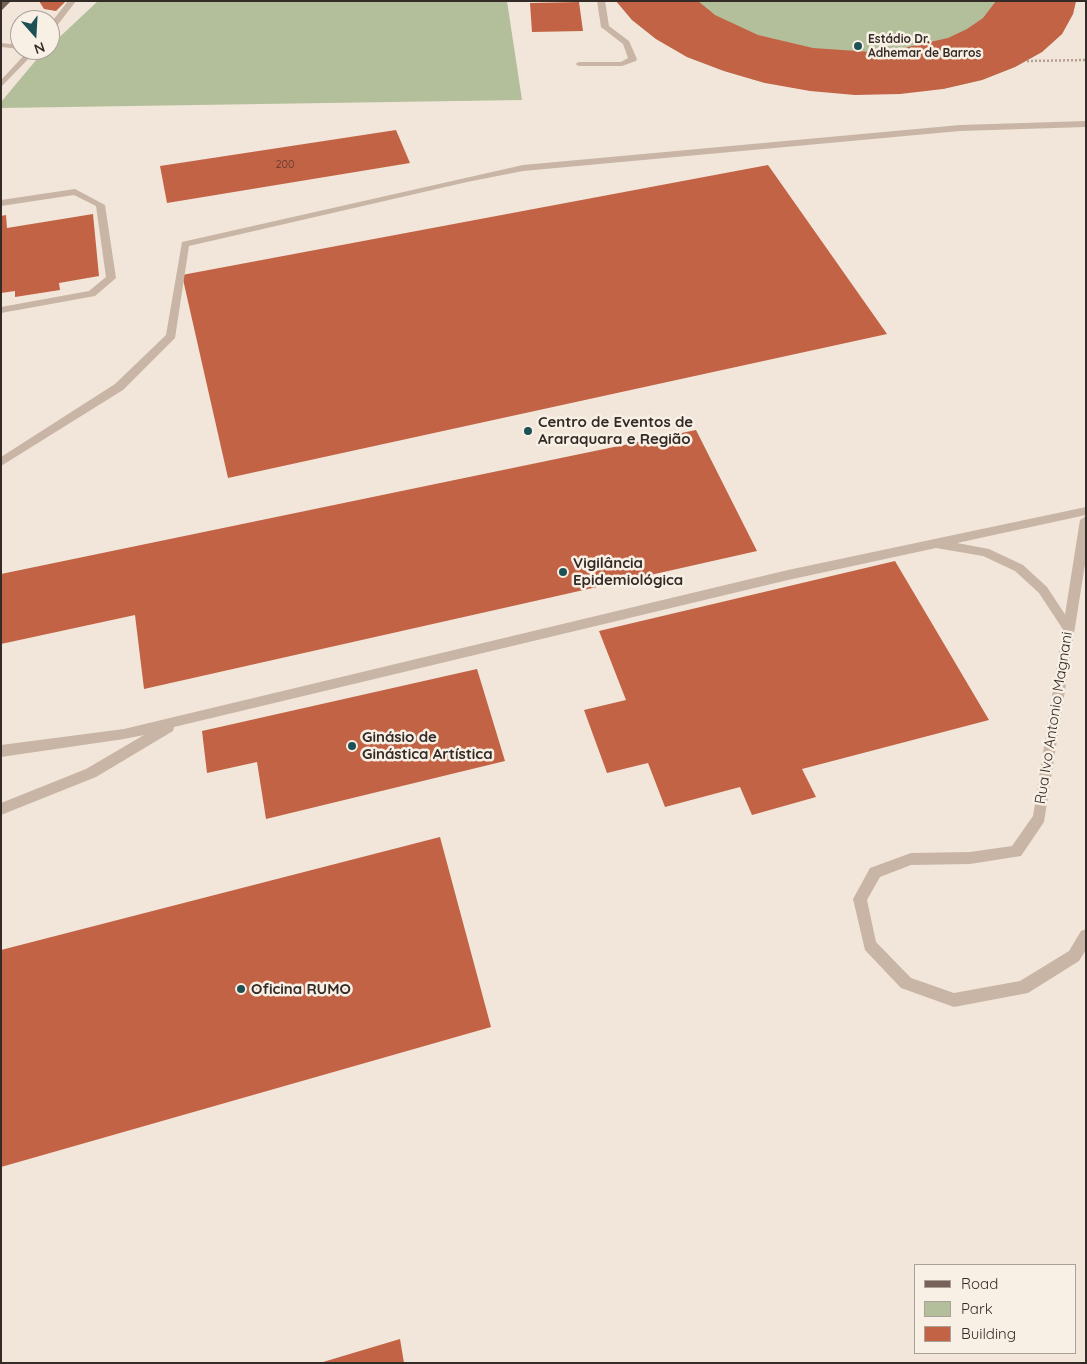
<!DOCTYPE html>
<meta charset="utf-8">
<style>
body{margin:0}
#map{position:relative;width:1087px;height:1364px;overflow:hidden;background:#f1e6d9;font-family:Quicksand,sans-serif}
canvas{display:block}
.frame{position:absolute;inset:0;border:2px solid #342b27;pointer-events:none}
.legend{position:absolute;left:914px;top:1264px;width:162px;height:90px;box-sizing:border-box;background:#f8f0e5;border:1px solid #aaa199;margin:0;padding:6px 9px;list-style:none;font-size:15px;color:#342b27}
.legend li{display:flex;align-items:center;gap:10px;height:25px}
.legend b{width:25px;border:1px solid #aaa199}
.north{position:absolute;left:10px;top:10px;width:50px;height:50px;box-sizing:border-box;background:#f8f0e5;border:1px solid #aaa199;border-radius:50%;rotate:161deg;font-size:14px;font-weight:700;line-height:20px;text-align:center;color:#342b27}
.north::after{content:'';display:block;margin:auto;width:18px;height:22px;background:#1d5155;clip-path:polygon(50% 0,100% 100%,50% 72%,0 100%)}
</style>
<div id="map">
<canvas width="1087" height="1364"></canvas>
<div class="frame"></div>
<ul class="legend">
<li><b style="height:6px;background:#766258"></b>Road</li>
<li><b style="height:14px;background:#b3bf9a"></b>Park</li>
<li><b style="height:14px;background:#c36345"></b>Building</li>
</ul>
<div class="north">N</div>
</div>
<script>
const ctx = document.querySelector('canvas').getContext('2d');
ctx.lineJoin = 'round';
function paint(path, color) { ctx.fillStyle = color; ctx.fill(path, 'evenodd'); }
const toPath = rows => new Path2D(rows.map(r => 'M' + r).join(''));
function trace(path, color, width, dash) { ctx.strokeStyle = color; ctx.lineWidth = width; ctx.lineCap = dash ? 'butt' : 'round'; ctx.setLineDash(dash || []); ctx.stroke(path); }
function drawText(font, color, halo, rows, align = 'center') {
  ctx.font = font + ' Quicksand,sans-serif'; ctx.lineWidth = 5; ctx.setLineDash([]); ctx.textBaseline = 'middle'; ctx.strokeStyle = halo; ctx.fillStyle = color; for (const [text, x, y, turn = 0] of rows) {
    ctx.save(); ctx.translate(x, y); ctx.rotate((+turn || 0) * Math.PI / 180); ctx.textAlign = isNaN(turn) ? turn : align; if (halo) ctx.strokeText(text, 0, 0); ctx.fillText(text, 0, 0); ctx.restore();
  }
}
paint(toPath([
 [98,1,507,1,522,100,1,108,1,102,42,53,50,50,50,46],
 [616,1,1076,1,1073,14,1062,34,1042,52,1015,67,982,80,943,89,765,83,724,71,687,57,656,39,632,20]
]), '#b3bf9a');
paint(toPath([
 [39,1,66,1,56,11,44,9],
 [616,1,698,1,715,15,758,35,813,48,871,52,899,49,948,38,967,29,983,18,996,1,1076,1,1073,14,1062,34,1042,52,1015,67,982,80,943,89,900,94,855,95,810,91,765,83,724,71,687,57,656,39,632,20],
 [579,2,583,31,532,32,530,3],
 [396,130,410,163,167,203,160,166],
 [768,165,887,334,228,478,182,275],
 [93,214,99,276,59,283,60,290,15,297,15,291,1,293,1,216,6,215,7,228],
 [696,430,757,551,144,689,135,615,1,644,1,574],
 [895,561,989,720,802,769,816,797,752,815,740,787,665,807,648,763,607,773,584,710,626,700,599,631],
 [477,669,505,761,266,819,257,762,207,773,202,731],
 [440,837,491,1027,1,1167,1,950],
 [400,1339,404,1363,323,1363,323,1362]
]), '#c36345');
trace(toPath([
 [1027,61,1086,60]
]), '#b49f90', 2.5, [2, 2]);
paint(toPath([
 [597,1,605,1,609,26,629,41,637,59,636,61,622,66,579,66,575,64,579,62,621,62,628,58,623,44,601,27,597,1],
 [29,50,37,50,1,87,1,80,29,50],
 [1086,121,1086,127,960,131,523,171,467,182,189,246,175,338,123,390,1,466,1,457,115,384,166,335,182,242,523,165,960,125,1086,121],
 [75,189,105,205,116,278,95,296,1,313,1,307,89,291,106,277,96,206,74,195,1,206,1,200,75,189],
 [1086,507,1086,515,957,543,989,549,1023,565,1047,587,1072,625,1074,628,1072,631,1068,633,1064,631,1039,593,1015,571,983,556,936,548,788,580,174,727,173,731,96,777,1,815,1,803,86,769,144,735,124,739,1,757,1,745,124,729,788,570,1086,507]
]), '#c8b5a6');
paint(toPath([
 [68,1,76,1,53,31,50,31,50,24,68,1],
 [1,43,20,45,20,49,1,47,1,43],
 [1086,516,1086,558,1044,822,1021,856,970,864,911,865,880,877,867,900,876,942,911,978,954,993,1020,981,1069,951,1081,931,1086,929,1086,950,1079,961,1028,993,954,1007,901,988,865,950,853,899,870,868,911,853,970,852,1012,846,1033,816,1080,520,1086,516]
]), '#c8b5a6');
paint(toPath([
 [3,1,11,1,1,11,1,3,3,1]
]), '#766258');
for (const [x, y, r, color] of [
 [858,46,5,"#1d5155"],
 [528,431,5,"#1d5155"],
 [563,572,5,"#1d5155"],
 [352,746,5,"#1d5155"],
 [241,989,5,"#1d5155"]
]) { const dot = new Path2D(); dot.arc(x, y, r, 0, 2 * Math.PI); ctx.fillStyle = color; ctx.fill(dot); trace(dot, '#f8f0e5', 2); }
drawText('11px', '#58392e', null, [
 ["200",285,165]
]);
drawText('bold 12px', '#342b27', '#f8f0e5', [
 ["Estádio Dr.",868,39],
 ["Adhemar de Barros",868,53]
], 'left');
drawText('bold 15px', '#342b27', '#f8f0e5', [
 ["Centro de Eventos de",538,422],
 ["Araraquara e Região",538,439],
 ["Vigilância",573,563],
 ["Epidemiológica",573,580],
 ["Ginásio de",362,737],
 ["Ginástica Artística",362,754],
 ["Oficina RUMO",251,989]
], 'left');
drawText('15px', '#342b27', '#f8f0e5', [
 ["Rua Ivo Antonio Magnani",1054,718,-81]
]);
</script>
